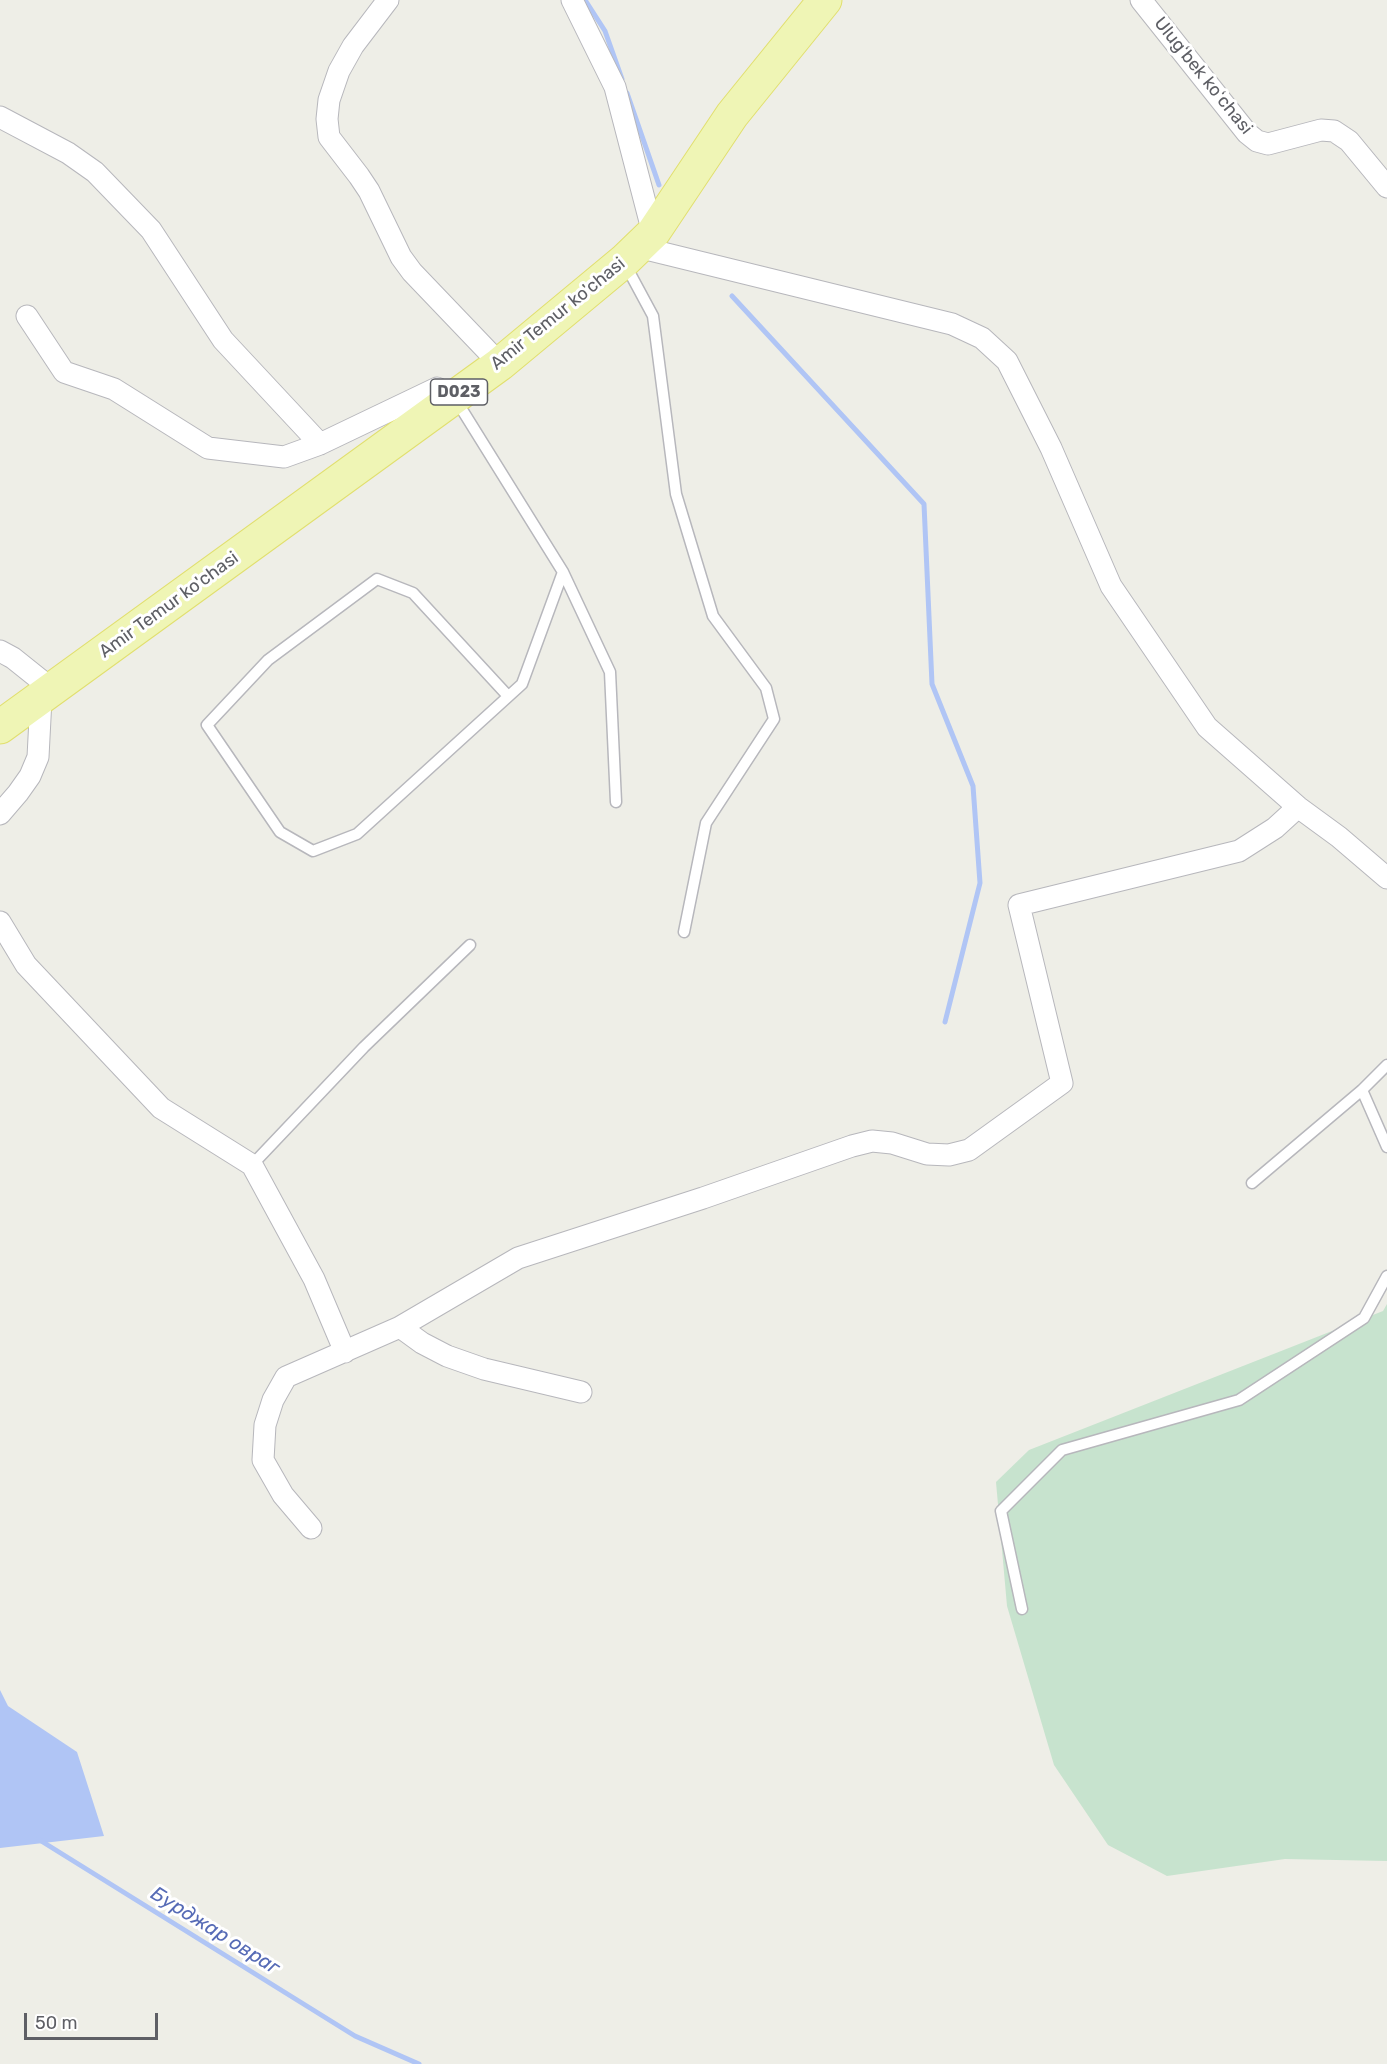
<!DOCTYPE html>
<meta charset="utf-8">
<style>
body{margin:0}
#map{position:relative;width:1387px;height:2064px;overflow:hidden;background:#eeeee7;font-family:Rubik,sans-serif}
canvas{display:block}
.scale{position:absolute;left:24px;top:2013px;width:134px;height:27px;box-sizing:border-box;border:3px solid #5e5f65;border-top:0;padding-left:8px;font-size:18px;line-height:21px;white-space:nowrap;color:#5e5f65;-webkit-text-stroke:4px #fff;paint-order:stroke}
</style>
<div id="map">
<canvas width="1387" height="2064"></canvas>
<div class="scale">50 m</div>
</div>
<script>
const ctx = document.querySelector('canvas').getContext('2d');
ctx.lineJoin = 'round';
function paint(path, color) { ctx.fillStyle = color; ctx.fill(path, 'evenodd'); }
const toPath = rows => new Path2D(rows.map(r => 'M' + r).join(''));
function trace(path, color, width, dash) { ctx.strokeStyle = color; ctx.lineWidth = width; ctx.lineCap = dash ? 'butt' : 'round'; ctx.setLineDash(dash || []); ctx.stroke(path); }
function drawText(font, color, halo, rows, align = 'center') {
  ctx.font = font + ' Rubik,sans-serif'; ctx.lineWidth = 6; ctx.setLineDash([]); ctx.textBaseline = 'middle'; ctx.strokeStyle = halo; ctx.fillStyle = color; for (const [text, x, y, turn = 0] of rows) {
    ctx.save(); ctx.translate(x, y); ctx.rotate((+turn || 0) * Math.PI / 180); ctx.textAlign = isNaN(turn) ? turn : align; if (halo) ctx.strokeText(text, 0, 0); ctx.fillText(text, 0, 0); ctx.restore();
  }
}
paint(toPath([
 [1387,1304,1387,1861,1285,1859,1167,1876,1108,1845,1054,1765,1007,1606,996,1482,1029,1450,1383,1311]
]), '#c7e3ce');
paint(toPath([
 [0,1690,8,1706,77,1752,104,1836,0,1848]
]), '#b0c5f5');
trace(toPath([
 [585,0,605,31,622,79],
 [627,93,659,185],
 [732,296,924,504,932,684,973,786,980,883,945,1022],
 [38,1839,355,2036,419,2064]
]), '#b0c5f5', 5);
const lane = toPath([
 [625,264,653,316,676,494,713,616,766,688,774,719,706,823,684,932],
 [456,400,563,572,610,672,616,802],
 [508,696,413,593,377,579,268,660,207,725,280,832,313,851,357,834,522,684,563,572],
 [1362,1090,1387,1147],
 [252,1165,364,1047,470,945],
 [1252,1183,1362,1090,1387,1065],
 [1022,1609,1001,1511,1062,1450,1239,1400,1364,1318,1387,1276]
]);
const street = toPath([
 [388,0,353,46,339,71,329,100,327,119,329,137,359,176,369,191,401,257,412,272,500,364],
 [572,0,615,87,653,233],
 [1141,0,1247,133,1257,141,1268,144,1321,130,1334,131,1349,141,1387,187],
 [0,117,68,153,95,172,151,230,223,340,320,444],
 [638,247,952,324,982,338,1007,361,1051,448,1111,586,1207,727,1298,807,1339,837,1387,878],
 [27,316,64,372,114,389,208,448,284,457,320,444,437,388,453,397],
 [0,651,13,658,53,690],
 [0,814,18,793,30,776,38,757,41,699],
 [0,922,26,965,161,1108,252,1165,314,1279,345,1352],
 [400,1327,422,1343,447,1356,484,1369,581,1392],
 [311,1528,283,1495,263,1460,265,1425,273,1400,286,1377,400,1327,518,1258,703,1198,852,1146,872,1141,892,1143,927,1154,949,1155,969,1150,1062,1083,1019,905,1239,851,1275,828,1298,807]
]);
const primary = toPath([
 [0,727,500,364,624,261,653,233,732,115,825,0]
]);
trace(lane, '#b7b7bc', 13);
trace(street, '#b7b7bc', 23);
trace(primary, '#e1df6e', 35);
trace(lane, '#fff', 10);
trace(street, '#fff', 21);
trace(primary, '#eff5b5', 33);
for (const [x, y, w] of [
 [459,392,57]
]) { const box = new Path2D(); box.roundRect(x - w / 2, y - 13, w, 26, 4.5); ctx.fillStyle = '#fff'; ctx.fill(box); trace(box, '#5e5f65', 1.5); }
drawText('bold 16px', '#5e5f65', null, [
 ["D023",459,392]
]);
drawText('18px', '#5e5f65', '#fff', [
 ["Ulugʻbek koʻchasi",1203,76,51],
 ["Amir Temur ko'chasi",558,314,-39],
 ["Amir Temur ko'chasi",169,605,-36]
]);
drawText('italic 20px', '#566bb6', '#fff', [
 ["Бурджар овраг",215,1931,32]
]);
</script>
